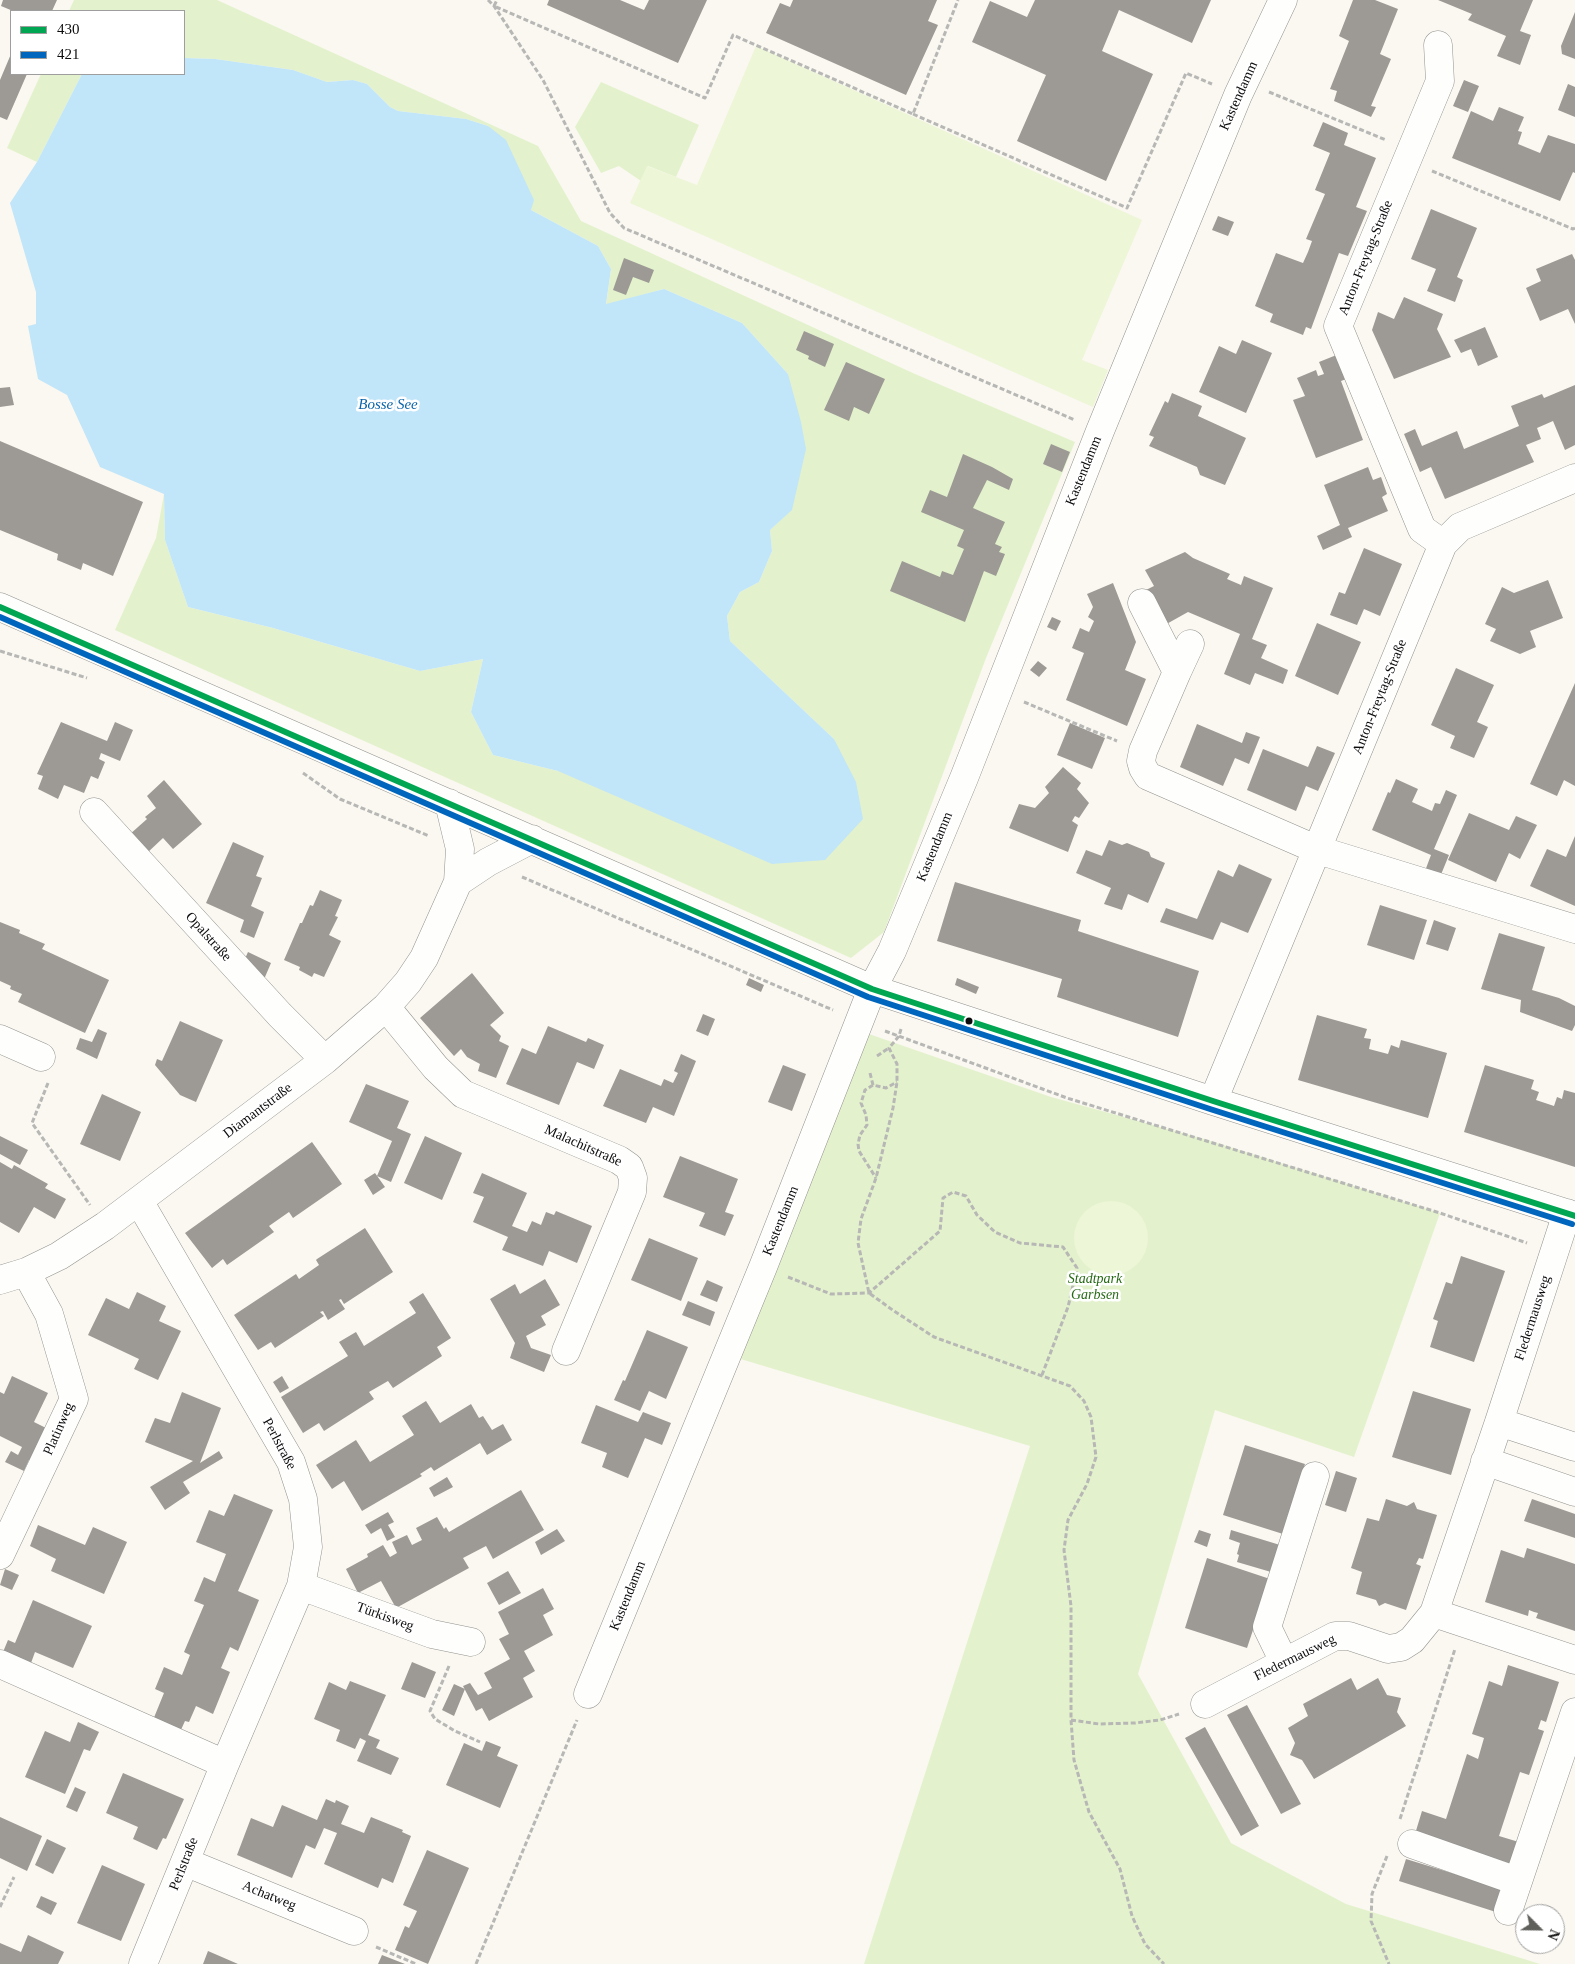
<!DOCTYPE html>
<meta charset="utf-8">
<style>
body{margin:0}
#map{position:relative;width:1575px;height:1964px;overflow:hidden;background:#faf8f0;font-family:"Times New Roman",serif}
canvas{display:block}
.legend{position:absolute;left:10px;top:10px;width:175px;height:65px;box-sizing:border-box;background:#fff;border:1px solid #9e9e9e;margin:0;padding:6px 9px;list-style:none;font-size:15px;color:#0c0c0c}
.legend li{display:flex;align-items:center;gap:10px;height:25px}
.legend b{width:25px;border:1px solid #9e9e9e}
.north{position:absolute;left:1515px;top:1904px;width:50px;height:50px;box-sizing:border-box;background:#fff;border:1px solid #9e9e9e;border-radius:50%;rotate:113deg;font-size:14px;font-weight:700;line-height:20px;text-align:center;color:#0c0c0c}
.north::after{content:'';display:block;margin:auto;width:18px;height:22px;background:#5f5f5c;clip-path:polygon(50% 0,100% 100%,50% 72%,0 100%)}
</style>
<div id="map">
<canvas width="1575" height="1964"></canvas>
<ul class="legend">
<li><b style="height:6px;background:#00a651"></b>430</li>
<li><b style="height:6px;background:#0065bd"></b>421</li>
</ul>
<div class="north">N</div>
</div>
<script>
const ctx = document.querySelector('canvas').getContext('2d');
ctx.lineJoin = 'round';
function paint(path, color) { ctx.fillStyle = color; ctx.fill(path, 'evenodd'); }
const toPath = rows => new Path2D(rows.map(r => 'M' + r).join(''));
function trace(path, color, width, dash) { ctx.strokeStyle = color; ctx.lineWidth = width; ctx.lineCap = dash ? 'butt' : 'round'; ctx.setLineDash(dash || []); ctx.stroke(path); }
function drawText(font, color, halo, rows, align = 'center') {
  ctx.font = font + ' "Times New Roman",serif'; ctx.lineWidth = 5; ctx.setLineDash([]); ctx.textBaseline = 'middle'; ctx.strokeStyle = halo; ctx.fillStyle = color; for (const [text, x, y, turn = 0] of rows) {
    ctx.save(); ctx.translate(x, y); ctx.rotate((+turn || 0) * Math.PI / 180); ctx.textAlign = isNaN(turn) ? turn : align; if (halo) ctx.strokeText(text, 0, 0); ctx.fillText(text, 0, 0); ctx.restore();
  }
}
paint(toPath([
 [74,0,217,0,538,146,581,221,915,374,1075,442,986,658,884,932,851,958,115,630,156,538,164,494,165,540,188,607,273,628,420,671,483,659,471,712,493,755,558,771,834,739,730,641,727,616,740,592,759,582,772,551,770,530,792,509,788,374,742,323,664,289,606,305,611,269,598,246,531,210,488,126,466,119,398,111,390,107,367,84,353,80,327,82,293,70,215,59,184,58,184,11,69,11],
 [41,74,82,74,37,162,7,148],
 [601,82,699,125,676,177,648,166,641,181,619,166,601,173,575,127],
 [866,1033,1051,1097,1204,1139,1440,1213,1354,1457,1215,1410,1138,1674,1231,1843,1346,1904,1540,1964,864,1964,1030,1446,734,1357]
]), '#e3f2cd');
paint(toPath([
 [756,46,1142,220,1082,360,1108,370,1093,407,630,203,647,166,697,185],
 '1074 1238a37 37 0 1 1 74 0a37 37 0 1 1-74 0Z'
]), '#edf6d7');
paint(toPath([
 [184,58,215,59,293,70,327,82,353,80,367,84,390,107,398,111,466,119,488,126,506,140,534,200,531,210,598,246,611,269,606,304,664,289,742,323,788,374,801,422,806,449,792,510,770,530,772,551,759,582,740,592,727,616,730,641,834,739,856,782,863,819,825,860,772,864,558,771,493,755,471,712,483,659,420,671,273,628,188,607,165,540,164,494,100,467,67,395,38,379,28,326,36,324,36,292,10,203,37,162,82,74,184,74]
]), '#c1e5f9');
paint(toPath([
 [3,0,57,0,52,11,13,11,1,6],
 [549,0,620,0,644,10,649,0,707,0,678,63,547,5],
 [793,0,937,0,928,21,938,25,906,95,766,33,780,3,790,7],
 [1035,0,1211,0,1192,43,1119,10,1102,51,1153,74,1106,181,1017,141,1046,75,972,42,990,1,1027,17],
 [1353,0,1375,0,1398,9,1380,54,1391,59,1371,106,1376,107,1371,117,1334,101,1337,91,1330,89,1349,41,1339,36],
 [1438,0,1533,0,1520,31,1531,35,1520,65,1497,56,1506,36,1468,20,1472,14],
 [1575,12,1575,59,1562,54,1561,46],
 [11,54,11,74,27,74,7,120,0,117,0,80],
 [1464,80,1479,86,1468,112,1453,106],
 [1568,84,1575,87,1575,117,1558,110],
 [1499,107,1524,117,1518,131,1522,132,1518,144,1540,153,1548,135,1575,144,1575,173,1573,172,1560,201,1452,158,1471,111,1493,121],
 [1323,122,1348,133,1344,145,1376,158,1356,207,1367,211,1348,256,1339,253,1311,329,1306,327,1303,335,1270,322,1273,314,1255,306,1276,253,1303,263,1308,252,1312,241,1306,239,1325,194,1315,190,1330,153,1313,146],
 [1431,209,1477,228,1457,277,1463,280,1455,302,1427,291,1436,269,1411,259],
 [1218,216,1234,222,1228,236,1212,230],
 [1572,254,1575,260,1575,324,1568,309,1540,321,1526,288,1541,281,1536,269],
 [624,258,654,270,649,283,633,277,626,295,613,290],
 [1404,297,1443,314,1437,329,1451,357,1394,379,1372,330,1378,312,1394,319],
 [1485,327,1498,357,1478,366,1471,349,1461,353,1454,340],
 [804,331,834,344,825,367,808,359,809,356,796,350],
 [1242,340,1272,353,1246,413,1199,392,1219,346,1236,354],
 [1339,354,1349,378,1341,381,1363,440,1316,458,1293,400,1305,396,1297,378,1316,370,1318,376,1324,374,1319,362],
 [846,362,885,379,869,414,854,407,849,421,824,410],
 [1575,385,1575,445,1565,450,1553,421,1537,428,1541,439,1526,445,1534,462,1445,499,1431,467,1420,472,1404,434,1415,429,1422,446,1457,431,1464,449,1519,426,1511,406,1542,394,1544,398],
 [10,387,14,405,0,407,0,388],
 [1172,393,1202,406,1198,416,1246,438,1225,485,1200,475,1197,467,1149,446,1154,437,1149,435,1165,401,1168,403],
 [0,441,143,502,113,576,83,563,81,570,57,560,58,554,0,530],
 [1051,444,1070,452,1062,472,1043,464],
 [963,454,992,467,1013,479,1009,490,987,480,973,508,1005,522,995,544,1002,547,999,552,1005,554,996,576,984,571,965,622,890,591,902,561,940,577,942,571,953,575,964,549,957,546,964,530,921,512,930,490,947,497],
 [1368,467,1373,480,1381,477,1387,494,1382,497,1388,511,1348,528,1352,537,1323,550,1317,536,1340,525,1324,485],
 [1364,548,1402,564,1380,616,1364,609,1357,625,1330,615,1339,592,1345,594],
 [1185,552,1193,558,1230,574,1227,579,1241,585,1244,576,1273,588,1252,639,1267,645,1261,658,1288,670,1283,684,1255,673,1250,685,1224,674,1240,634,1188,612,1163,626,1146,590,1154,586,1145,570],
 [1548,580,1563,618,1530,631,1536,647,1520,654,1490,641,1496,629,1485,624,1502,587,1514,593],
 [1113,583,1136,642,1125,670,1146,679,1127,726,1066,700,1084,653,1072,648,1080,628,1089,632,1094,621,1088,617,1093,607,1087,594],
 [1052,617,1061,621,1056,631,1047,627],
 [1317,623,1361,642,1338,695,1295,676],
 [1038,661,1047,668,1039,677,1030,670],
 [1456,668,1494,685,1477,722,1488,727,1474,758,1450,748,1455,736,1431,725],
 [1575,683,1575,786,1564,780,1557,796,1530,784],
 [61,722,107,741,115,722,133,730,120,761,101,753,99,759,105,762,98,779,91,776,84,793,64,785,58,799,38,789,43,776,37,774],
 [1070,723,1105,738,1092,769,1057,755],
 [1197,724,1242,743,1246,732,1260,737,1249,764,1235,758,1223,786,1180,767],
 [1317,746,1335,753,1318,791,1306,786,1296,811,1247,790,1263,749,1308,767],
 [1063,767,1081,783,1077,789,1089,803,1079,818,1075,816,1072,821,1078,825,1068,852,1009,828,1019,804,1035,808,1049,793,1045,787],
 [1396,779,1418,789,1412,802,1432,811,1435,803,1440,804,1446,790,1457,795,1434,849,1449,855,1440,877,1425,871,1431,855,1372,830,1388,792,1390,793],
 [164,780,202,824,173,849,163,838,146,854,129,835,147,819,145,817,156,808,147,796],
 [1469,813,1509,830,1516,816,1537,825,1520,859,1509,853,1496,882,1448,860],
 [1575,836,1575,906,1530,886,1547,849,1566,857],
 [1109,840,1122,845,1127,843,1149,852,1151,857,1165,863,1148,903,1128,894,1122,910,1104,904,1111,888,1076,873,1086,850,1102,856],
 [233,842,264,856,256,876,262,878,251,906,264,912,254,938,240,932,244,920,206,903],
 [1239,864,1272,879,1248,933,1221,922,1213,940,1160,922,1166,908,1197,919,1218,870,1233,877],
 [955,882,1081,920,1078,931,1199,971,1178,1037,1057,997,1062,979,937,941],
 [320,890,342,900,335,916,338,917,329,935,341,941,324,977,314,973,312,977,299,970,300,967,284,960,300,923,302,923,310,905,313,906],
 [1380,905,1427,920,1414,960,1367,945],
 [1434,920,1456,928,1448,951,1426,944],
 [0,922,20,930,19,933,45,944,42,949,109,980,85,1033,18,1002,22,994,10,989,11,986,0,981],
 [1499,933,1545,947,1532,990,1559,998,1575,1006,1575,1025,1572,1031,1520,1012,1521,1000,1481,989],
 [248,952,271,963,262,984,243,963],
 [472,973,504,1013,490,1025,501,1036,499,1041,509,1046,496,1078,478,1071,480,1064,467,1057,461,1049,454,1056,420,1018],
 [749,978,764,985,761,992,746,985],
 [957,978,979,987,976,994,955,985],
 [703,1014,715,1019,708,1036,696,1031],
 [1317,1015,1367,1029,1364,1038,1371,1039,1369,1049,1388,1054,1391,1045,1399,1048,1401,1040,1447,1053,1428,1118,1298,1080],
 [180,1021,223,1040,196,1102,180,1095,155,1065,157,1059,162,1061],
 [548,1026,586,1042,588,1038,604,1045,594,1069,577,1062,559,1105,506,1084,522,1048,536,1054],
 [98,1029,107,1033,97,1059,76,1049,80,1038,92,1042],
 [681,1054,696,1061,674,1116,653,1107,646,1123,603,1106,620,1069,661,1086,664,1079,673,1083,678,1073,674,1071],
 [783,1065,806,1074,792,1111,768,1102],
 [1485,1065,1534,1080,1531,1089,1539,1092,1536,1100,1554,1106,1557,1097,1562,1099,1564,1090,1575,1093,1575,1167,1464,1132],
 [366,1084,409,1101,397,1128,411,1134,391,1182,377,1176,392,1141,349,1122],
 [102,1094,141,1112,120,1161,80,1144],
 [0,1136,28,1150,20,1165,0,1154],
 [425,1136,462,1153,442,1200,404,1183],
 [312,1142,342,1184,293,1218,289,1212,269,1226,274,1232,227,1265,223,1259,212,1268,185,1233],
 [680,1156,738,1179,725,1212,734,1215,725,1236,699,1226,705,1213,663,1197],
 [0,1162,12,1169,14,1165,48,1184,45,1188,66,1199,55,1219,34,1207,19,1233,0,1222],
 [375,1173,385,1187,373,1195,364,1180],
 [482,1173,527,1193,512,1226,527,1232,532,1221,541,1225,546,1212,554,1215,556,1211,592,1226,577,1263,549,1251,543,1266,502,1250,508,1237,473,1222,484,1197,473,1193],
 [365,1228,393,1272,344,1304,341,1299,339,1300,345,1309,328,1320,323,1311,320,1312,324,1316,275,1348,271,1342,258,1350,234,1315,296,1274,299,1279,319,1265,316,1260,317,1259],
 [649,1238,698,1258,681,1301,631,1280],
 [1461,1256,1505,1271,1474,1362,1430,1347,1438,1321,1433,1319,1446,1282,1452,1284],
 [545,1279,560,1305,541,1316,546,1325,526,1336,531,1348,551,1355,544,1372,510,1358,515,1343,490,1299,515,1284,520,1294],
 [707,1280,723,1287,717,1302,700,1295],
 [137,1292,166,1306,159,1321,181,1331,158,1380,134,1369,139,1359,88,1335,106,1298,129,1309],
 [423,1293,451,1338,437,1347,442,1356,393,1388,388,1381,369,1392,374,1399,324,1431,319,1423,303,1433,281,1397,348,1356,339,1342,356,1332,364,1346,416,1313,409,1302],
 [688,1301,715,1312,710,1326,682,1315],
 [647,1330,688,1347,666,1399,649,1391,640,1411,614,1400,623,1380,625,1381],
 [12,1376,48,1393,34,1422,48,1429,32,1462,29,1460,24,1471,5,1462,11,1451,18,1455,22,1447,0,1436,0,1392,4,1394],
 [282,1376,289,1388,280,1393,273,1382],
 [1413,1391,1471,1409,1451,1475,1392,1457],
 [182,1392,221,1408,200,1463,219,1451,223,1458,183,1482,190,1493,165,1510,150,1487,193,1461,145,1442,155,1418,170,1423],
 [426,1401,440,1423,471,1404,479,1418,483,1416,492,1430,503,1424,512,1440,487,1455,480,1443,434,1471,431,1467,420,1474,422,1476,362,1511,344,1481,332,1489,316,1465,356,1440,370,1462,414,1435,402,1416],
 [596,1405,638,1422,643,1412,671,1423,662,1445,645,1438,628,1478,602,1467,607,1453,581,1443],
 [1245,1445,1305,1464,1283,1534,1223,1515],
 [1336,1471,1357,1478,1346,1512,1325,1505],
 [447,1477,453,1487,434,1497,429,1488],
 [521,1490,544,1530,493,1559,486,1546,463,1558,469,1568,396,1608,381,1581,358,1593,346,1569,368,1557,367,1554,383,1545,390,1557,397,1553,392,1542,407,1535,412,1545,422,1540,416,1528,437,1517,444,1529,446,1527,449,1532],
 [234,1494,273,1510,238,1591,259,1600,238,1651,230,1647,221,1668,230,1672,213,1714,196,1706,189,1722,185,1721,180,1732,153,1720,164,1693,155,1689,164,1667,182,1675,190,1655,184,1652,204,1605,194,1601,204,1577,215,1582,226,1554,196,1542,209,1510,224,1516],
 [1386,1499,1407,1506,1414,1502,1417,1509,1437,1515,1423,1559,1419,1558,1416,1564,1421,1566,1406,1610,1385,1603,1379,1606,1376,1600,1356,1594,1362,1572,1351,1568,1367,1518,1379,1521],
 [1532,1499,1575,1514,1575,1538,1524,1521],
 [388,1512,394,1522,388,1525,395,1537,387,1541,381,1528,371,1534,365,1525],
 [38,1525,85,1545,93,1527,127,1542,104,1594,51,1571,56,1559,30,1546],
 [557,1529,565,1541,541,1555,535,1542],
 [1199,1530,1211,1534,1207,1547,1194,1542],
 [1231,1530,1280,1545,1271,1572,1237,1562,1239,1555,1237,1554,1240,1543,1229,1539],
 [1527,1548,1575,1564,1575,1631,1536,1618,1538,1613,1534,1612,1529,1610,1528,1616,1485,1602,1501,1550,1524,1558],
 [1207,1558,1270,1579,1247,1648,1185,1628],
 [5,1569,19,1575,12,1590,0,1585],
 [508,1571,521,1593,499,1605,487,1583],
 [543,1588,554,1609,543,1615,553,1635,524,1651,535,1671,523,1678,533,1697,489,1721,482,1708,476,1711,463,1686,470,1683,478,1695,492,1688,484,1673,510,1659,499,1639,509,1634,498,1612],
 [33,1600,92,1626,73,1668,35,1652,31,1663,3,1652,8,1640,15,1643],
 [412,1662,436,1672,425,1698,401,1689],
 [1508,1665,1559,1682,1546,1722,1541,1720,1538,1729,1544,1731,1529,1775,1520,1772,1499,1836,1522,1843,1515,1865,1415,1834,1422,1811,1446,1819,1467,1754,1478,1759,1484,1738,1472,1734,1489,1681,1502,1686],
 [1351,1678,1357,1690,1378,1678,1387,1695,1401,1698,1397,1712,1406,1726,1314,1779,1302,1760,1290,1755,1295,1743,1288,1728,1308,1716,1303,1704],
 [350,1681,386,1695,368,1735,380,1740,376,1748,399,1758,391,1775,357,1761,366,1741,360,1738,355,1749,336,1741,340,1730,314,1719,329,1682,346,1690],
 [454,1684,465,1689,454,1716,442,1710],
 [1247,1705,1301,1804,1281,1814,1227,1715],
 [78,1722,99,1732,90,1751,84,1749,65,1794,25,1777,45,1731,70,1742],
 [1205,1727,1259,1826,1241,1836,1185,1738],
 [486,1741,501,1747,497,1756,518,1765,500,1808,446,1785,464,1743,482,1751],
 [123,1773,184,1799,166,1839,163,1838,157,1850,133,1839,138,1827,106,1813],
 [75,1787,86,1792,77,1812,66,1807],
 [326,1799,335,1803,336,1800,349,1806,341,1824,364,1833,371,1817,403,1830,402,1832,411,1836,393,1883,382,1878,378,1888,324,1864,337,1833,324,1828,315,1849,306,1845,292,1878,237,1855,251,1818,273,1827,282,1805,317,1820],
 [0,1817,42,1836,27,1871,0,1858],
 [47,1839,66,1848,53,1874,35,1865],
 [427,1850,469,1868,428,1964,395,1950,405,1926,409,1928,417,1911,403,1905],
 [1406,1859,1507,1890,1499,1913,1399,1881],
 [102,1865,145,1884,121,1941,77,1923],
 [41,1896,57,1903,51,1915,36,1907],
 [28,1935,64,1952,58,1964,0,1964,0,1943,21,1952],
 [208,1951,238,1964,203,1964],
 [382,1955,405,1964,378,1964]
]), '#9d9a96');
const minor = toPath([
 [1438,45,1440,81,1338,326,1422,529,1443,544],
 [1142,603,1177,672],
 [0,607,872,989,1213,1101,1575,1216],
 [1190,644,1177,672,1143,751,1141,761,1143,768,1148,776,1318,850,1575,929],
 [94,812,280,1015,325,1060],
 [458,882,488,862,532,839],
 [386,1007,436,1068,463,1094,619,1160,629,1167,633,1178,632,1192,566,1351],
 [0,1039,41,1057],
 [1213,1101,1443,544,1460,527,1575,478],
 [139,1201,291,1462,303,1499,308,1547,301,1586,225,1764,143,1964],
 [0,1280,26,1272,59,1256,105,1226,325,1060,386,1007,408,982,424,958,458,882,460,849,449,803],
 [1499,1422,1575,1447],
 [1485,1461,1575,1492],
 [0,1555,74,1399,49,1314,26,1272],
 [301,1586,432,1634,471,1642],
 [1434,1613,1575,1660],
 [1284,1662,1267,1627,1315,1476],
 [0,1664,225,1764],
 [588,1694,763,1267,872,989,892,951,964,778,1100,431,1238,95,1283,0],
 [1205,1704,1335,1636,1349,1636,1388,1649,1401,1647,1412,1640,1434,1613,1499,1422,1567,1213],
 [1412,1844,1517,1881],
 [185,1862,354,1931],
 [1508,1911,1575,1712]
]);
trace(minor, '#93928f', 29);
trace(toPath([
 [488,0,494,6,543,80,610,213,624,228,1075,420],
 [494,6,497,0],
 [496,7,705,98,733,35,913,114,958,0],
 [1269,92,1386,140],
 [913,114,1127,208,1186,73,1212,84],
 [1432,171,1573,229,1575,228],
 [0,651,87,678],
 [1024,702,1117,741],
 [303,773,340,799,429,836],
 [522,877,833,1010],
 [901,1029,899,1036,889,1048,897,1064,897,1082,893,1108,876,1178,861,1219,858,1243,869,1293,894,1311,934,1337,1070,1386,1084,1401,1091,1417,1096,1457,1087,1484,1068,1520,1064,1550,1071,1606,1071,1720,1074,1760,1089,1812,1120,1869,1132,1916,1145,1944,1164,1964],
 [885,1031,1067,1098,1440,1213,1527,1243],
 [877,1056,889,1048],
 [870,1073,873,1085,886,1088,897,1082],
 [48,1083,32,1123,90,1205],
 [873,1085,865,1090,861,1103,866,1115,867,1125,860,1135,858,1144,859,1151,876,1178],
 [788,1277,831,1294,869,1293,940,1231,943,1198,953,1192,966,1196,977,1215,995,1232,1020,1243,1063,1247,1077,1268,1068,1307,1042,1375],
 [449,1666,430,1711,435,1719,455,1731,480,1742],
 [1071,1720,1099,1724,1135,1723,1160,1720,1179,1714],
 [1400,1819,1455,1649],
 [1387,1856,1372,1894,1371,1921,1389,1964],
 [0,1907,14,1877],
 [376,1947,416,1964],
 [476,1964,577,1720]
]), '#b7b7b5', 3, [5, 2.5]);
trace(minor, '#fefefd', 28);
trace(toPath([
 [0,607,872,989,1213,1101,1575,1216]
]), '#00a651', 6);
trace(toPath([
 [0,617,868,997,1210,1109,1572,1224]
]), '#0065bd', 6);
for (const [x, y, r, color] of [
 [969,1021,4.5,"#0c0c0c"]
]) { const dot = new Path2D(); dot.arc(x, y, r, 0, 2 * Math.PI); ctx.fillStyle = color; ctx.fill(dot); trace(dot, '#fff', 2); }
drawText('14px', '#0c0c0c', '#fff', [
 ["Kastendamm",1239,96,-66],
 ["Anton-Freytag-Straße",1366,258,-68],
 ["Kastendamm",1084,471,-68],
 ["Anton-Freytag-Straße",1380,697,-68],
 ["Kastendamm",935,847,-68],
 ["Opalstraße",208,937,48],
 ["Diamantstraße",258,1111,-37],
 ["Malachitstraße",583,1146,24],
 ["Kastendamm",781,1221,-68],
 ["Fledermausweg",1533,1318,-72],
 ["Platinweg",59,1429,-66],
 ["Perlstraße",279,1444,62],
 ["Kastendamm",628,1596,-68],
 ["Türkisweg",385,1617,20],
 ["Fledermausweg",1295,1658,-26],
 ["Perlstraße",184,1864,-68],
 ["Achatweg",269,1896,22]
]);
drawText('italic 14px', '#276a16', '#fff', [
 ["Stadtpark",1095,1279],
 ["Garbsen",1095,1295]
]);
drawText('italic 15px', '#0964aa', '#fff', [
 ["Bosse See",388,405]
]);
</script>
